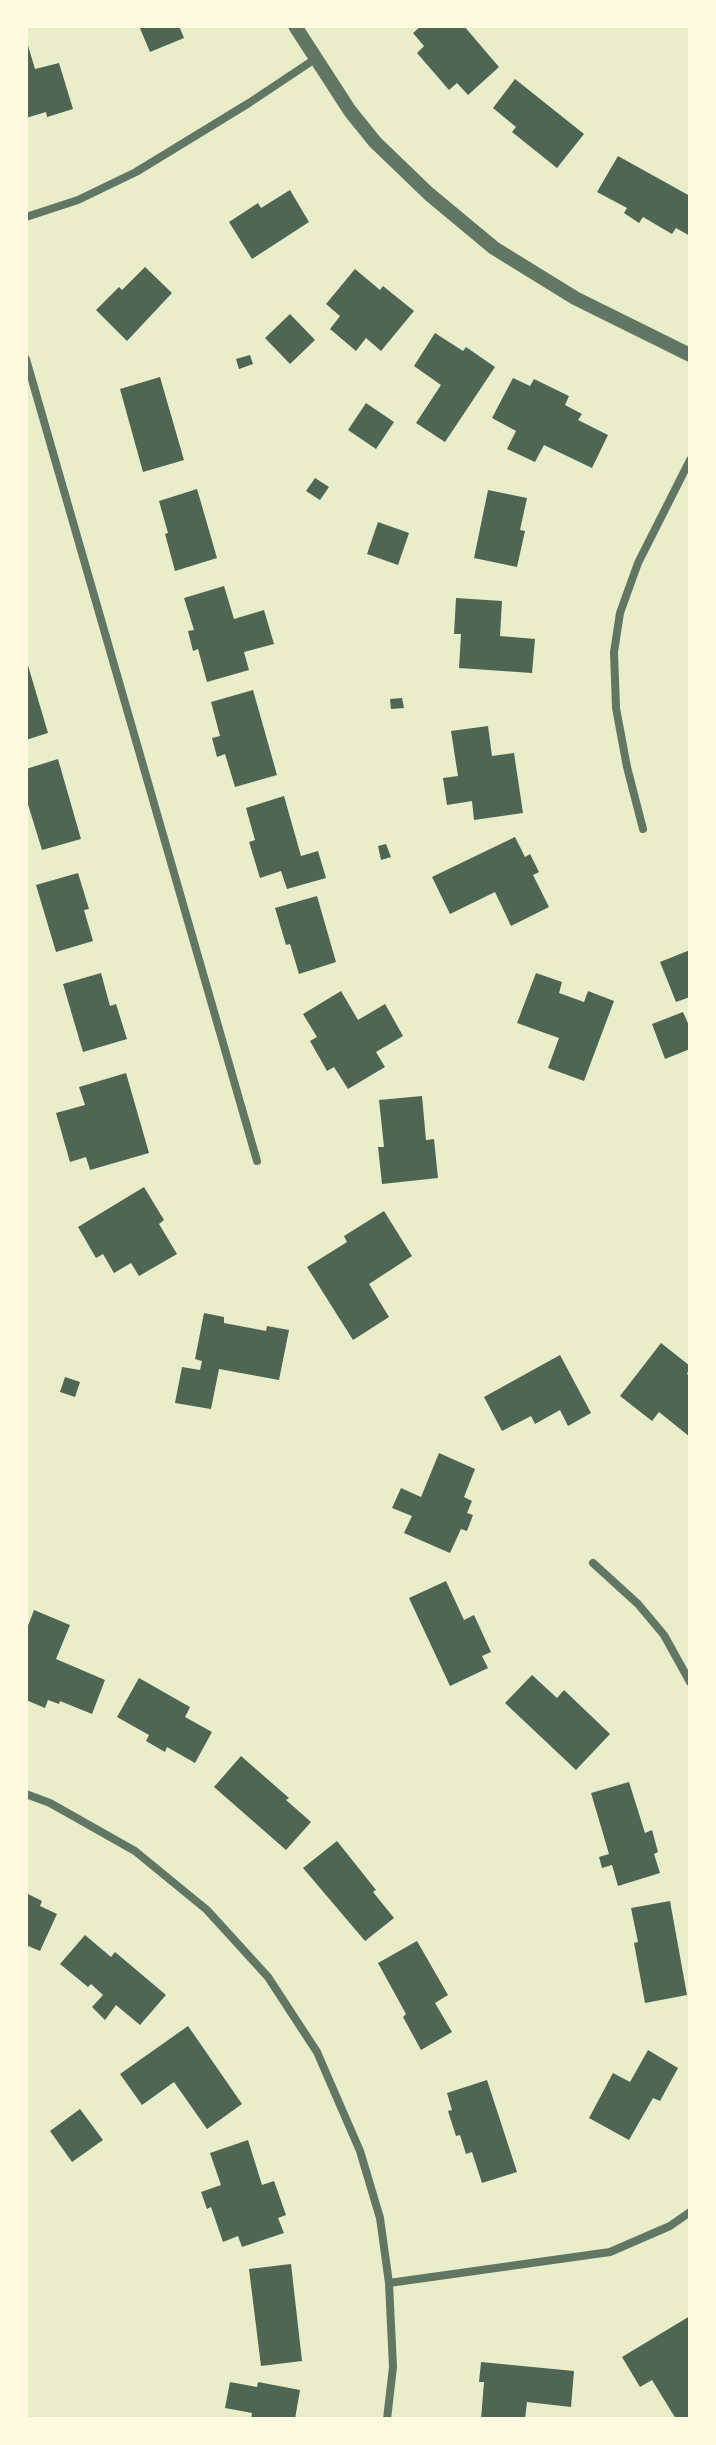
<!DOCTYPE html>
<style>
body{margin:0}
#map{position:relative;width:716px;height:2445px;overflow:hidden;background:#e9edc9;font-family:"Source Sans 3",sans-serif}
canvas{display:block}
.frame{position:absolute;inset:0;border:28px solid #fefae0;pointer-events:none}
</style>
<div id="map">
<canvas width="716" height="2445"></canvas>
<div class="frame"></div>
</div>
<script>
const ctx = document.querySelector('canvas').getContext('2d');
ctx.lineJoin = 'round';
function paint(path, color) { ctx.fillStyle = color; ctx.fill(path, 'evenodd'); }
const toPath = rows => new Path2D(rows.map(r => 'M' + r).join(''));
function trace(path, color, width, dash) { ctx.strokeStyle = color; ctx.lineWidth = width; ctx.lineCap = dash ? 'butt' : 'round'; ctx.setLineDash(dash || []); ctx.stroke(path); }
paint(toPath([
 [139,26,179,26,184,38,150,52],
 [421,26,464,26,499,67,468,95,457,83,449,90,417,53,424,46,413,33],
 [26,39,35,69,59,63,73,109,47,117,46,112,26,118],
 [515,79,584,134,557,168,512,132,516,127,493,108],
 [618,156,690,196,690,236,676,228,672,234,643,217,639,223,624,213,627,208,597,192],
 [290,190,309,222,252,259,229,222,258,203,261,208],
 [145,267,172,293,127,341,96,310,119,287,122,290],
 [355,269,380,290,383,286,414,311,381,351,366,338,356,351,330,329,340,316,326,304],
 [290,314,315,340,290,364,265,338],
 [435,333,463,351,466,347,495,367,445,442,416,423,441,385,414,366],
 [250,355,253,364,239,369,236,359],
 [160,377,184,460,143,472,120,389],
 [513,378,530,386,534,379,569,396,565,405,582,414,578,420,608,435,592,468,544,445,535,462,507,449,516,431,492,418],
 [366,403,394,422,376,449,348,430],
 [315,478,329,487,320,500,306,491],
 [197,489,217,558,175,571,165,534,168,533,159,501],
 [488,490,527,498,520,530,525,531,517,567,474,558],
 [378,522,409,533,398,565,367,554],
 [224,586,234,619,264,610,274,644,244,652,249,670,207,682,198,649,193,651,188,631,194,630,184,598],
 [456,598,502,601,500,636,535,639,532,673,459,668,461,634,454,634],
 [27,662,48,733,26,740,26,663],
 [253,690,277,775,235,787,225,754,217,757,212,738,220,736,211,702],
 [402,698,404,708,391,709,390,699],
 [488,726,492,756,514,753,523,813,474,820,472,801,447,805,443,778,458,776,451,731],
 [58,759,81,839,42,850,26,798,26,769],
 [284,796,301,856,318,851,326,878,287,889,281,871,260,878,249,842,255,840,246,808],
 [515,837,525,857,530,854,539,872,533,875,549,907,511,926,495,892,450,914,432,877],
 [386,844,391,857,381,860,378,846],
 [78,873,89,909,84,910,93,941,56,952,36,885],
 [317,896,336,962,299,974,290,944,286,945,275,908],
 [690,950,690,997,676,1002,660,962],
 [101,973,110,1006,116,1004,127,1039,83,1052,63,984],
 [536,973,562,982,559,993,584,1002,588,991,614,1001,584,1081,548,1068,559,1038,517,1023],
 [341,991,358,1020,385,1004,403,1036,376,1052,385,1067,348,1089,334,1067,327,1071,310,1041,317,1037,303,1014],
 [683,1012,690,1028,690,1049,665,1059,652,1024],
 [126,1073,149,1153,90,1170,86,1157,70,1162,56,1113,85,1105,79,1087],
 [422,1096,426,1140,434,1139,438,1178,382,1184,378,1147,384,1147,379,1100],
 [144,1187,164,1220,159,1224,177,1254,139,1276,131,1263,114,1273,103,1254,96,1258,78,1227],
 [384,1211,412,1256,369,1284,389,1317,353,1340,307,1267,347,1242,344,1236],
 [204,1313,224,1317,224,1323,266,1331,267,1326,289,1330,279,1380,219,1369,211,1409,175,1403,182,1367,200,1370,202,1361,195,1359],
 [661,1343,690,1366,687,1374,690,1376,690,1437,659,1412,652,1421,620,1396],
 [560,1355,591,1413,568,1426,560,1410,535,1424,531,1416,502,1431,484,1397],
 [65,1377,80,1382,75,1397,60,1392],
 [439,1453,475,1469,464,1497,472,1501,467,1513,473,1515,467,1531,461,1529,450,1553,404,1533,412,1516,392,1508,401,1488,421,1497],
 [446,1581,464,1620,474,1615,491,1652,482,1656,488,1668,450,1686,409,1598],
 [34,1610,70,1625,56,1659,105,1680,92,1714,60,1701,59,1704,48,1700,45,1708,26,1700,26,1631],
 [532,1675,557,1698,564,1690,610,1734,576,1770,505,1703],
 [139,1678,190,1707,185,1717,212,1732,195,1763,167,1747,165,1752,146,1741,149,1735,117,1717],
 [241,1756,289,1798,286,1800,311,1822,286,1850,214,1787],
 [629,1782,645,1833,652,1830,658,1852,654,1854,660,1873,618,1886,612,1865,602,1868,599,1857,609,1854,591,1793],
 [337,1841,376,1890,373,1892,394,1918,365,1941,303,1868],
 [26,1893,42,1901,40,1906,57,1914,40,1951,26,1945],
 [670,1901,687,1995,645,2003,634,1943,638,1942,631,1908],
 [85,1935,111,1957,115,1952,166,1995,140,2025,116,2005,105,2020,92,2007,103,1995,91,1984,88,1987,60,1964],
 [417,1941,448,1995,435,2003,452,2032,421,2050,403,2017,406,2014,378,1963],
 [188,2026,242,2104,207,2129,174,2082,142,2105,120,2074],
 [648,2050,678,2068,660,2101,653,2098,629,2140,589,2118,613,2073,630,2082],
 [487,2080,517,2172,482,2183,472,2152,466,2154,460,2135,456,2136,448,2111,452,2110,447,2093],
 [80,2109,103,2140,72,2162,50,2131],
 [248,2140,262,2185,274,2181,286,2215,278,2218,284,2233,242,2247,238,2236,223,2242,211,2207,207,2209,201,2192,221,2185,210,2153],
 [291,2264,302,2361,261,2366,249,2269],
 [690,2316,690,2419,676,2419,652,2380,640,2387,622,2357],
 [481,2362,574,2371,571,2407,527,2402,525,2419,481,2419,484,2382,479,2382],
 [230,2382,257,2387,258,2382,300,2390,295,2419,251,2419,252,2413,225,2408]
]), '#4f6655');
trace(toPath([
 [26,217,78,200,136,172,249,103,315,59],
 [26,359,257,1161],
 [643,829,627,767,616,708,614,652,620,613,638,563,690,460],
 [593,1563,638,1604,664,1635,690,1682],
 [26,1794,50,1803,135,1851,207,1910,268,1977,317,2052,360,2151,380,2218,389,2283,393,2367,387,2419],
 [389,2283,610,2252,670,2226,690,2212]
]), '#617663', 8);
trace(toPath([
 [295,26,350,111,375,142,429,194,494,248,575,298,690,355]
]), '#617663', 14);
</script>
